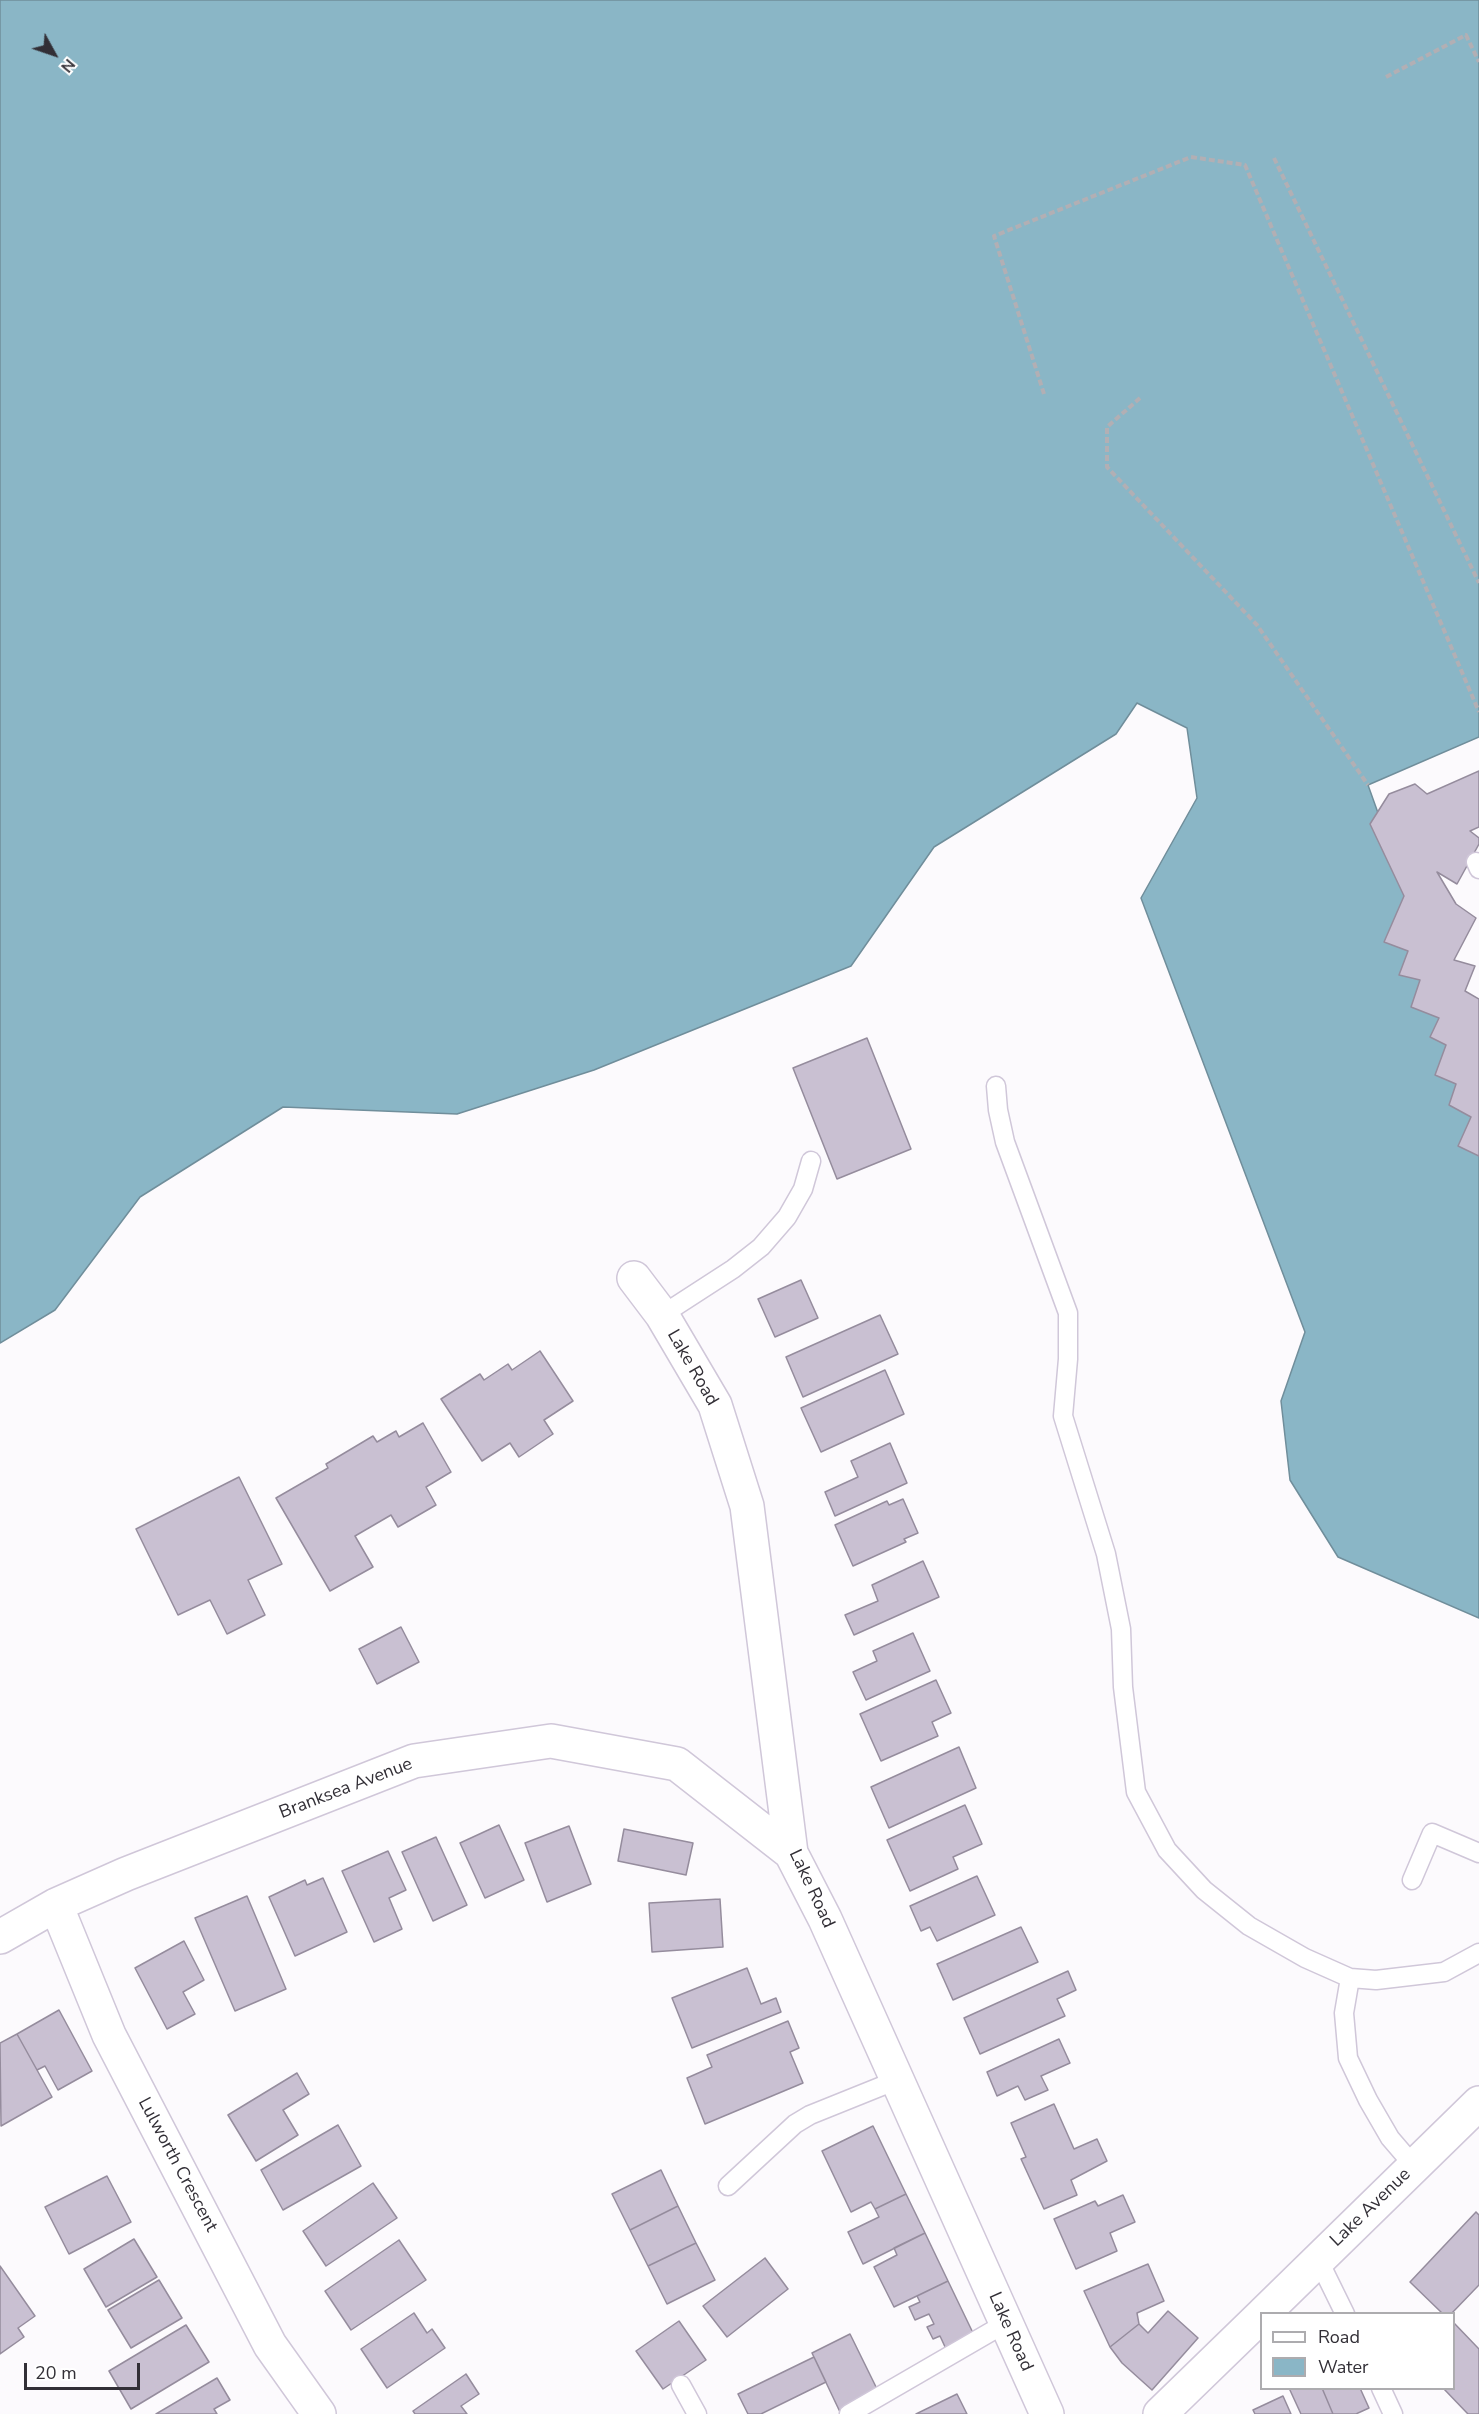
<!DOCTYPE html>
<style>
body{margin:0}
#map{position:relative;width:1479px;height:2414px;overflow:hidden;background:#fcfafd;font-family:"Nunito Sans",sans-serif}
canvas{display:block}
.legend{position:absolute;left:1260px;top:2312px;width:195px;height:78px;box-sizing:border-box;background:#fff;border:2px solid #adacaf;margin:0;padding:8px 10px;list-style:none;font-size:18px;color:#322f36}
.legend li{display:flex;align-items:center;gap:12px;height:30px}
.legend b{width:30px;border:2px solid #adacaf}
.north{position:absolute;left:24px;top:24px;width:60px;height:60px;-webkit-text-stroke:4px #fff;paint-order:stroke;rotate:130deg;font-size:16px;font-weight:700;line-height:24px;text-align:center;color:#322f36}
.north::after{content:'';display:block;margin:auto;width:21px;height:27px;background:#322f36;clip-path:polygon(50% 0,100% 100%,50% 72%,0 100%)}
.scale{position:absolute;left:24px;top:2363px;width:116px;height:27px;box-sizing:border-box;border:3px solid #322f36;border-top:0;padding-left:8px;font-size:18px;line-height:21px;white-space:nowrap;color:#322f36;-webkit-text-stroke:4px #fff;paint-order:stroke}
</style>
<div id="map">
<canvas width="1479" height="2414"></canvas>
<ul class="legend">
<li><b style="height:8px;background:#fff"></b>Road</li>
<li><b style="height:16px;background:#8ab6c6"></b>Water</li>
</ul>
<div class="north">N</div>
<div class="scale">20 m</div>
</div>
<script>
const ctx = document.querySelector('canvas').getContext('2d');
ctx.lineJoin = 'round';
function paint(path, color) { ctx.fillStyle = color; ctx.fill(path, 'evenodd'); }
const toPath = rows => new Path2D(rows.map(r => 'M' + r).join(''));
function trace(path, color, width, dash) { ctx.strokeStyle = color; ctx.lineWidth = width; ctx.lineCap = dash ? 'butt' : 'round'; ctx.setLineDash(dash || []); ctx.stroke(path); }
function drawText(font, color, halo, rows, align = 'center') {
  ctx.font = font + ' "Nunito Sans",sans-serif'; ctx.lineWidth = 5; ctx.setLineDash([]); ctx.textBaseline = 'middle'; ctx.strokeStyle = halo; ctx.fillStyle = color; for (const [text, x, y, turn = 0] of rows) {
    ctx.save(); ctx.translate(x, y); ctx.rotate((+turn || 0) * Math.PI / 180); ctx.textAlign = isNaN(turn) ? turn : align; if (halo) ctx.strokeText(text, 0, 0); ctx.fillText(text, 0, 0); ctx.restore();
  }
}
const water = toPath([
 [0,0,1479,0,1479,737,1368,785,1479,1095,1479,1618,1338,1557,1290,1480,1281,1401,1305,1332,1141,898,1197,798,1187,728,1137,703,1116,734,934,847,851,966,594,1070,457,1114,283,1107,140,1197,55,1310,0,1343,0,0]
]);
paint(water, '#8ab6c6');
trace(water, '#708e9b', 1.5);
const building = toPath([
 [1479,771,1479,827,1470,831,1479,838,1479,844,1457,884,1437,872,1456,904,1476,918,1454,960,1475,966,1465,991,1479,999,1479,1156,1458,1146,1471,1117,1449,1105,1456,1084,1435,1075,1446,1045,1430,1037,1439,1018,1411,1007,1420,980,1399,975,1408,951,1384,942,1404,896,1370,824,1389,794,1415,784,1427,794,1479,771],
 [867,1038,911,1149,837,1179,793,1068,867,1038],
 [801,1280,818,1318,775,1337,758,1299,801,1280],
 [880,1315,898,1354,803,1397,786,1357,880,1315],
 [540,1351,573,1401,544,1420,553,1434,519,1457,510,1443,482,1461,441,1399,480,1374,484,1380,508,1364,512,1370,540,1351],
 [885,1370,904,1414,821,1452,801,1408,885,1370],
 [423,1423,451,1472,426,1487,436,1505,398,1527,391,1515,355,1536,373,1567,330,1591,276,1498,328,1468,326,1464,373,1436,377,1442,396,1431,399,1437,423,1423],
 [890,1443,907,1483,835,1516,825,1492,858,1477,851,1461,890,1443],
 [239,1477,282,1564,248,1580,265,1615,227,1634,210,1600,178,1615,136,1529,239,1477],
 [903,1499,918,1533,904,1539,906,1542,853,1566,835,1525,887,1501,889,1505,903,1499],
 [923,1561,939,1597,854,1635,845,1615,878,1601,872,1585,923,1561],
 [401,1627,419,1662,377,1684,359,1649,401,1627],
 [913,1633,930,1671,866,1700,853,1672,877,1661,873,1651,913,1633],
 [936,1680,951,1713,932,1722,938,1736,881,1761,860,1714,936,1680],
 [959,1747,976,1788,889,1828,871,1787,959,1747],
 [965,1805,982,1844,953,1857,958,1869,910,1891,887,1840,965,1805],
 [499,1825,524,1880,485,1898,460,1843,499,1825],
 [569,1826,591,1884,547,1902,525,1843,569,1826],
 [624,1829,693,1843,686,1875,618,1861,624,1829],
 [436,1837,467,1905,433,1921,402,1852,436,1837],
 [388,1851,406,1890,389,1898,402,1929,374,1942,342,1871,388,1851],
 [977,1876,995,1915,937,1941,930,1927,921,1931,910,1906,977,1876],
 [323,1878,347,1932,295,1956,269,1897,305,1880,307,1885,323,1878],
 [247,1896,286,1989,235,2011,195,1918,247,1896],
 [720,1899,723,1947,652,1952,649,1903,720,1899],
 [1021,1927,1038,1962,953,2000,937,1964,1021,1927],
 [184,1941,204,1980,183,1992,195,2014,167,2029,135,1968,184,1941],
 [747,1968,761,2004,776,1998,781,2012,692,2048,672,1998,747,1968],
 [1068,1971,1076,1990,1057,1999,1065,2016,980,2054,964,2018,1068,1971],
 [59,2010,92,2071,58,2090,45,2066,37,2070,17,2034,59,2010],
 [788,2021,799,2048,790,2052,803,2083,705,2124,687,2078,712,2067,707,2055,788,2021],
 [17,2034,52,2097,1,2126,0,2043,17,2034],
 [1059,2039,1070,2063,1041,2076,1048,2090,1025,2100,1018,2086,997,2096,987,2072,1059,2039],
 [297,2073,309,2094,283,2110,298,2135,256,2161,228,2115,297,2073],
 [1054,2104,1074,2149,1097,2139,1107,2161,1071,2180,1077,2195,1044,2209,1021,2159,1026,2157,1011,2123,1054,2104],
 [338,2125,361,2166,283,2210,261,2170,338,2125],
 [873,2126,906,2194,875,2209,871,2202,851,2212,822,2151,873,2126],
 [661,2170,678,2206,630,2230,612,2194,661,2170],
 [107,2176,131,2222,69,2254,45,2207,107,2176],
 [373,2183,397,2218,326,2266,303,2231,373,2183],
 [906,2194,925,2233,863,2264,848,2232,879,2217,875,2209,906,2194],
 [1123,2195,1135,2222,1110,2233,1117,2251,1076,2269,1054,2219,1095,2201,1098,2206,1123,2195],
 [678,2206,696,2243,648,2266,630,2230,678,2206],
 [1476,2212,1479,2215,1479,2285,1451,2314,1443,2314,1410,2282,1476,2212],
 [925,2233,948,2281,894,2307,874,2267,897,2255,894,2248,925,2233],
 [134,2239,157,2277,106,2307,84,2269,134,2239],
 [399,2240,426,2280,351,2330,325,2291,399,2240],
 [696,2243,715,2280,667,2304,648,2266,696,2243],
 [765,2258,788,2289,727,2337,703,2306,765,2258],
 [1148,2264,1164,2301,1137,2313,1139,2324,1110,2347,1084,2291,1148,2264],
 [0,2266,35,2316,18,2328,24,2337,0,2354,0,2266],
 [159,2280,182,2318,131,2348,108,2310,159,2280],
 [948,2281,974,2335,946,2349,940,2336,933,2339,927,2327,934,2324,929,2314,915,2320,909,2307,920,2302,917,2296,948,2281],
 [1168,2311,1198,2338,1152,2390,1122,2363,1110,2347,1139,2324,1148,2333,1168,2311],
 [414,2313,427,2333,432,2329,445,2348,387,2388,361,2349,414,2313],
 [679,2321,706,2360,663,2389,636,2351,679,2321],
 [1454,2323,1479,2349,1479,2414,1468,2414,1443,2388,1454,2388,1454,2323],
 [186,2325,209,2362,131,2409,109,2371,186,2325],
 [850,2334,879,2393,840,2412,812,2353,850,2334],
 [814,2357,826,2382,761,2414,748,2414,738,2394,814,2357],
 [466,2374,479,2394,461,2406,467,2414,415,2414,413,2411,466,2374],
 [217,2378,230,2400,214,2409,217,2414,156,2414,217,2378],
 [1289,2388,1322,2388,1333,2414,1301,2414,1289,2388],
 [1322,2388,1360,2388,1369,2408,1356,2414,1333,2414,1322,2388],
 [957,2394,967,2414,916,2414,957,2394],
 [1283,2396,1291,2414,1255,2414,1253,2410,1283,2396]
]);
paint(building, '#c9c0d2');
trace(building, '#958c9d', 1.5);
const service = toPath([
 [1476,862,1479,869],
 [996,1086,998,1110,1005,1142,1068,1313,1068,1359,1063,1416,1106,1554,1121,1629,1123,1687,1136,1792,1167,1850,1204,1890,1249,1926,1305,1958,1350,1978],
 [662,1315,733,1269,761,1247,787,1217,803,1189,811,1161],
 [1412,1880,1432,1833,1479,1853],
 [1414,2166,1390,2138,1368,2100,1348,2058,1344,2013,1350,1978,1376,1980,1444,1972,1479,1953],
 [728,2186,795,2124,810,2115,897,2080],
 [1318,2259,1345,2314],
 [681,2385,697,2414],
 [1381,2388,1393,2414],
 [849,2414,1006,2323]
]);
const minor = toPath([
 [634,1278,662,1315,715,1405,747,1506,791,1853,825,1919,1047,2414],
 [56,1905,109,2035,270,2345,319,2414],
 [0,1937,56,1905,126,1874,414,1761,551,1741,677,1764,791,1853],
 [1263,2314,1479,2103],
 [1160,2414,1262,2315]
]);
trace(service, '#d0c7d9', 21);
trace(minor, '#d0c7d9', 36);
trace(toPath([
 [1386,77,1466,35,1479,62],
 [1274,158,1479,583],
 [1044,394,994,236,1191,157,1245,165,1479,712],
 [1140,398,1107,427,1107,467,1257,625,1368,785]
]), '#b2afb4', 4, [6, 3]);
trace(service, '#fff', 18);
trace(minor, '#fff', 33);
drawText('18px', '#322f36', '#fff', [
 ["Lake Road",692,1368,60],
 ["Branksea Avenue",346,1789,-21],
 ["Lake Road",811,1889,65],
 ["Lulworth Crescent",177,2165,62],
 ["Lake Avenue",1371,2208,-44],
 ["Lake Road",1010,2332,66]
]);
</script>
